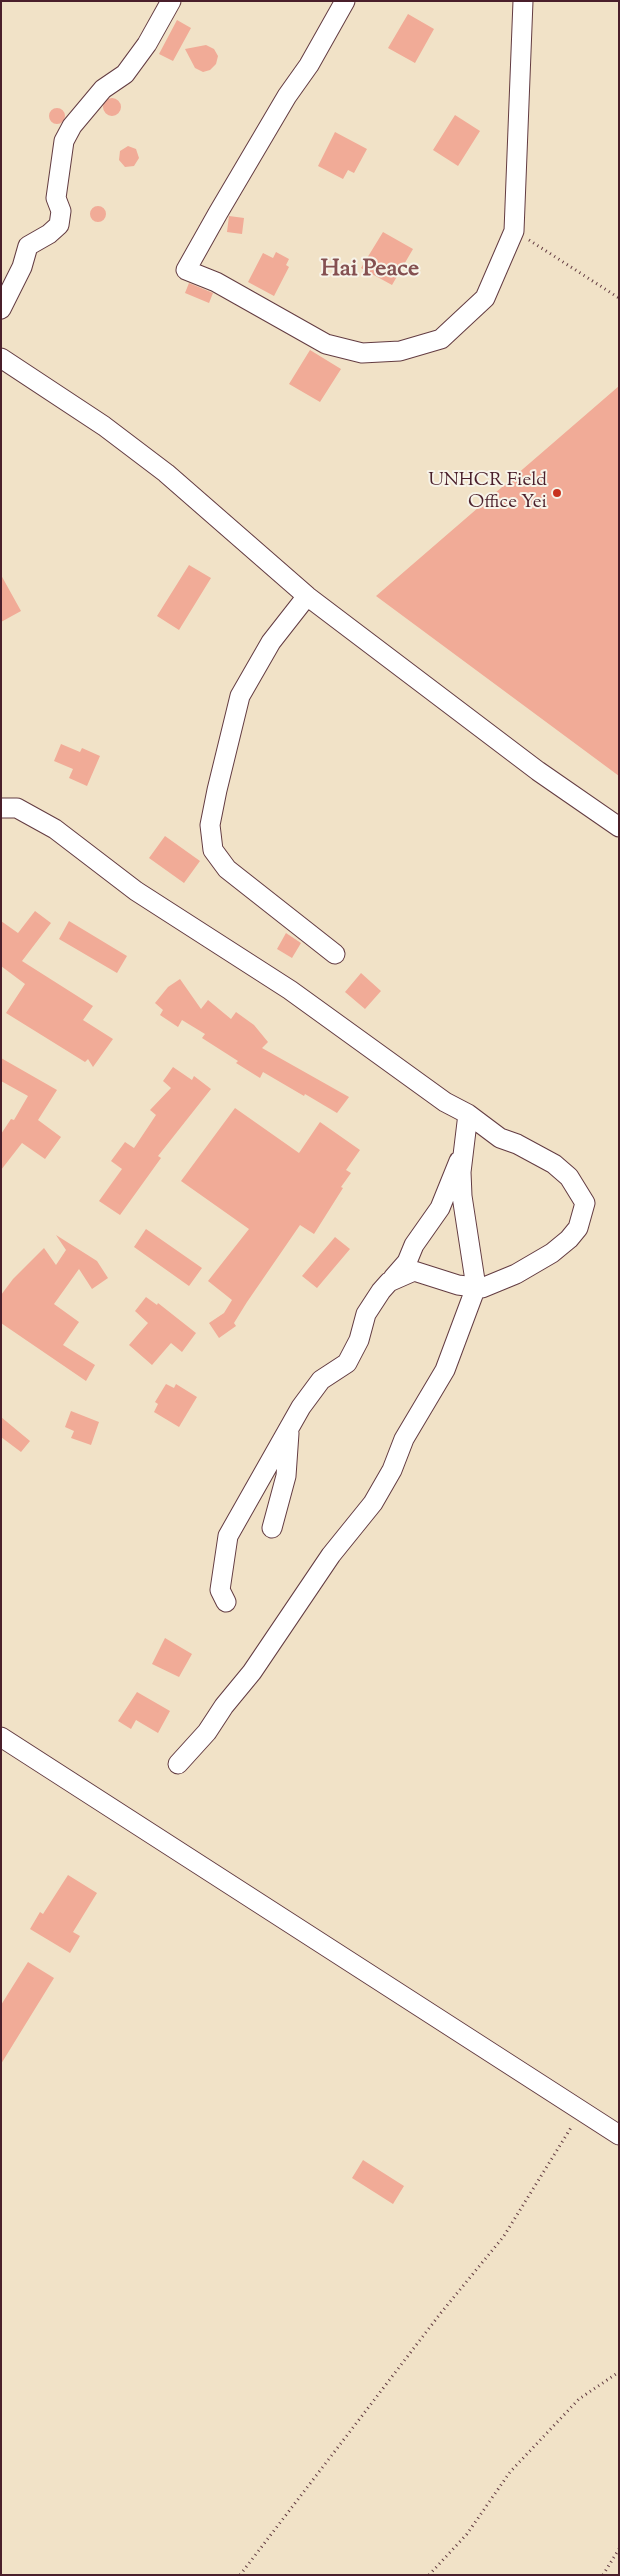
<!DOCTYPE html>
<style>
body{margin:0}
#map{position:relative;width:620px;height:2576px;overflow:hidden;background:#f1e2c7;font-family:"Sorts Mill Goudy",serif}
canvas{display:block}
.frame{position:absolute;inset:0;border:2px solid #4a1f2b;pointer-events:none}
</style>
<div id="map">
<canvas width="620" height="2576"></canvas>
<div class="frame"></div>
</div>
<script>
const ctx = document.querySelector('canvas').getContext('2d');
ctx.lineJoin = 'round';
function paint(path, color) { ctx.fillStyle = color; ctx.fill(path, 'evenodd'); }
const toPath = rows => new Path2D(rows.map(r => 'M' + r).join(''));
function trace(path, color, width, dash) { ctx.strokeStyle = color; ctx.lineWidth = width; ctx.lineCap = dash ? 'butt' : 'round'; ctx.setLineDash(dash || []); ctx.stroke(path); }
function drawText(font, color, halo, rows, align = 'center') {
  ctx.font = font + ' "Sorts Mill Goudy",serif'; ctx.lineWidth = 4; ctx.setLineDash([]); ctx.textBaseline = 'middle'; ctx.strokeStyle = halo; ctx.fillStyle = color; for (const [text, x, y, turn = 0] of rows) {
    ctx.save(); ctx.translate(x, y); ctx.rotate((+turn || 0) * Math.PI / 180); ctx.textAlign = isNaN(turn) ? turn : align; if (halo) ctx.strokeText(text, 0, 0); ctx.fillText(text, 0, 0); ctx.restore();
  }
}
paint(toPath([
 [408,14,434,29,415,63,388,48],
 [177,20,191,28,173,61,159,54],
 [206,45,214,49,218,56,216,64,210,70,203,72,195,68,185,49],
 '103 107a9 9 0 1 1 18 0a9 9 0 1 1-18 0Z',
 '49 116a8 8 0 1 1 16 0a8 8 0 1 1-16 0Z',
 [455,115,480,131,458,166,433,150],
 [335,132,367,149,354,173,348,170,343,179,318,166],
 [128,146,136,149,139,158,134,166,125,167,119,160,120,151],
 '90 214a8 8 0 1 1 16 0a8 8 0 1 1-16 0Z',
 [229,216,244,218,242,234,227,232],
 [383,232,413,249,392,285,361,268],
 [276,252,289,259,286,265,289,267,274,296,248,282,263,253,273,258],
 [189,283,213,293,209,303,185,293],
 [310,350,341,369,320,402,289,384],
 [619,386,619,776,376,596],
 [189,565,211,578,179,630,157,616],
 [1,575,21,611,1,622],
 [61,744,80,752,82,748,100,756,87,786,69,778,73,769,54,761],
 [165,836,200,861,184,883,149,858],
 [35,911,51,923,22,961,93,1006,83,1020,113,1039,93,1067,88,1059,85,1062,6,1013,25,984,1,966,1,921,18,933],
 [69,921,127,956,117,973,59,939],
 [286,933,301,943,292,958,277,949],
 [361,973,381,991,365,1009,345,992],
 [180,979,201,1009,208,1000,231,1019,236,1012,254,1025,268,1042,262,1048,349,1097,337,1113,305,1094,304,1096,263,1072,260,1078,236,1063,238,1061,202,1038,205,1034,182,1020,178,1027,160,1015,163,1010,155,1003,168,987],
 [1,1058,57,1090,38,1120,61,1137,45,1159,22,1143,1,1170,1,1134,11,1119,14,1120,28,1096,1,1081],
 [173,1067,192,1080,194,1076,211,1089,158,1156,161,1158,120,1215,99,1201,122,1169,111,1161,125,1142,134,1148,156,1115,150,1110,171,1088,163,1081],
 [235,1108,299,1153,320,1122,360,1150,346,1170,351,1173,341,1187,343,1188,314,1234,300,1225,247,1302,234,1323,236,1326,219,1338,209,1323,224,1313,232,1300,208,1281,249,1229,181,1181],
 [146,1229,202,1268,189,1286,134,1247],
 [56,1235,97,1261,108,1278,92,1289,79,1269,54,1304,79,1322,63,1345,95,1365,86,1381,1,1323,1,1295,13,1279,44,1248,56,1265,66,1250],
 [335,1237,350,1249,317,1288,302,1276],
 [146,1297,157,1305,158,1303,196,1333,182,1352,171,1343,152,1365,129,1345,148,1323,135,1311],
 [166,1384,174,1388,176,1384,197,1397,179,1427,154,1412,158,1404,155,1402],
 [71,1411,99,1422,91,1445,71,1438,74,1431,65,1427],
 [1,1417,30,1441,21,1452,1,1437],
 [165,1638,192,1654,179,1677,152,1664],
 [137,1692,170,1711,158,1733,136,1720,131,1729,118,1721],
 [68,1875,97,1893,73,1932,80,1936,70,1953,30,1929,40,1912,43,1914],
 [28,1962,54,1978,1,2064,1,2005],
 [363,2160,404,2186,393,2204,352,2178]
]), '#f1ab97');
const minor = toPath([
 [345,1,309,65,287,96,218,213,186,270,216,282,326,344,362,353,400,351,441,339,485,298,514,231,523,1],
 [1,309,22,267,28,246,49,234,59,225,61,211,56,198,64,141,72,126,103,89,125,74,147,44,171,1],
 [1,358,104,426,166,473,307,596,538,771,619,827],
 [307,596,271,642,240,696,217,790,210,825,213,850,227,869,335,954],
 [1,808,17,808,55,829,136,891,290,990,445,1102,468,1114,500,1138,517,1144,554,1164,569,1177,585,1203,578,1228,569,1239,552,1253,516,1274,482,1288,458,1285,414,1271,389,1282,381,1291,366,1314,359,1340,347,1363,321,1380,301,1407,228,1536,220,1590,226,1602],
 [393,1278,407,1262,414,1245,440,1208,459,1161],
 [272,1528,286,1476,289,1433],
 [1,1737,619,2135],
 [178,1764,207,1732,224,1706,252,1672,331,1555,373,1503,392,1470,404,1439,445,1370,476,1287,462,1196,461,1172,468,1114]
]);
trace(minor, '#633c42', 21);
trace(toPath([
 [529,240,619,298],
 [240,2575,440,2314,504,2236,572,2126],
 [429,2575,467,2534,510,2472,579,2399,619,2372],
 [603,2575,619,2549]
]), '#633c42', 3, [1, 4]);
trace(minor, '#fff', 19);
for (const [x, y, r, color] of [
 [557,493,5,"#c8321e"]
]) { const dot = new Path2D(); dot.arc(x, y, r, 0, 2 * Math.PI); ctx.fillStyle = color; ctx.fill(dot); trace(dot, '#f7f3e8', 2); }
drawText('19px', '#4a1f2b', '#f7f3e8', [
 ["UNHCR Field",547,482],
 ["Office Yei",547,504]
], 'right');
drawText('bold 24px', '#845051', '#f7f3e8', [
 ["Hai Peace",370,271]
]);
</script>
